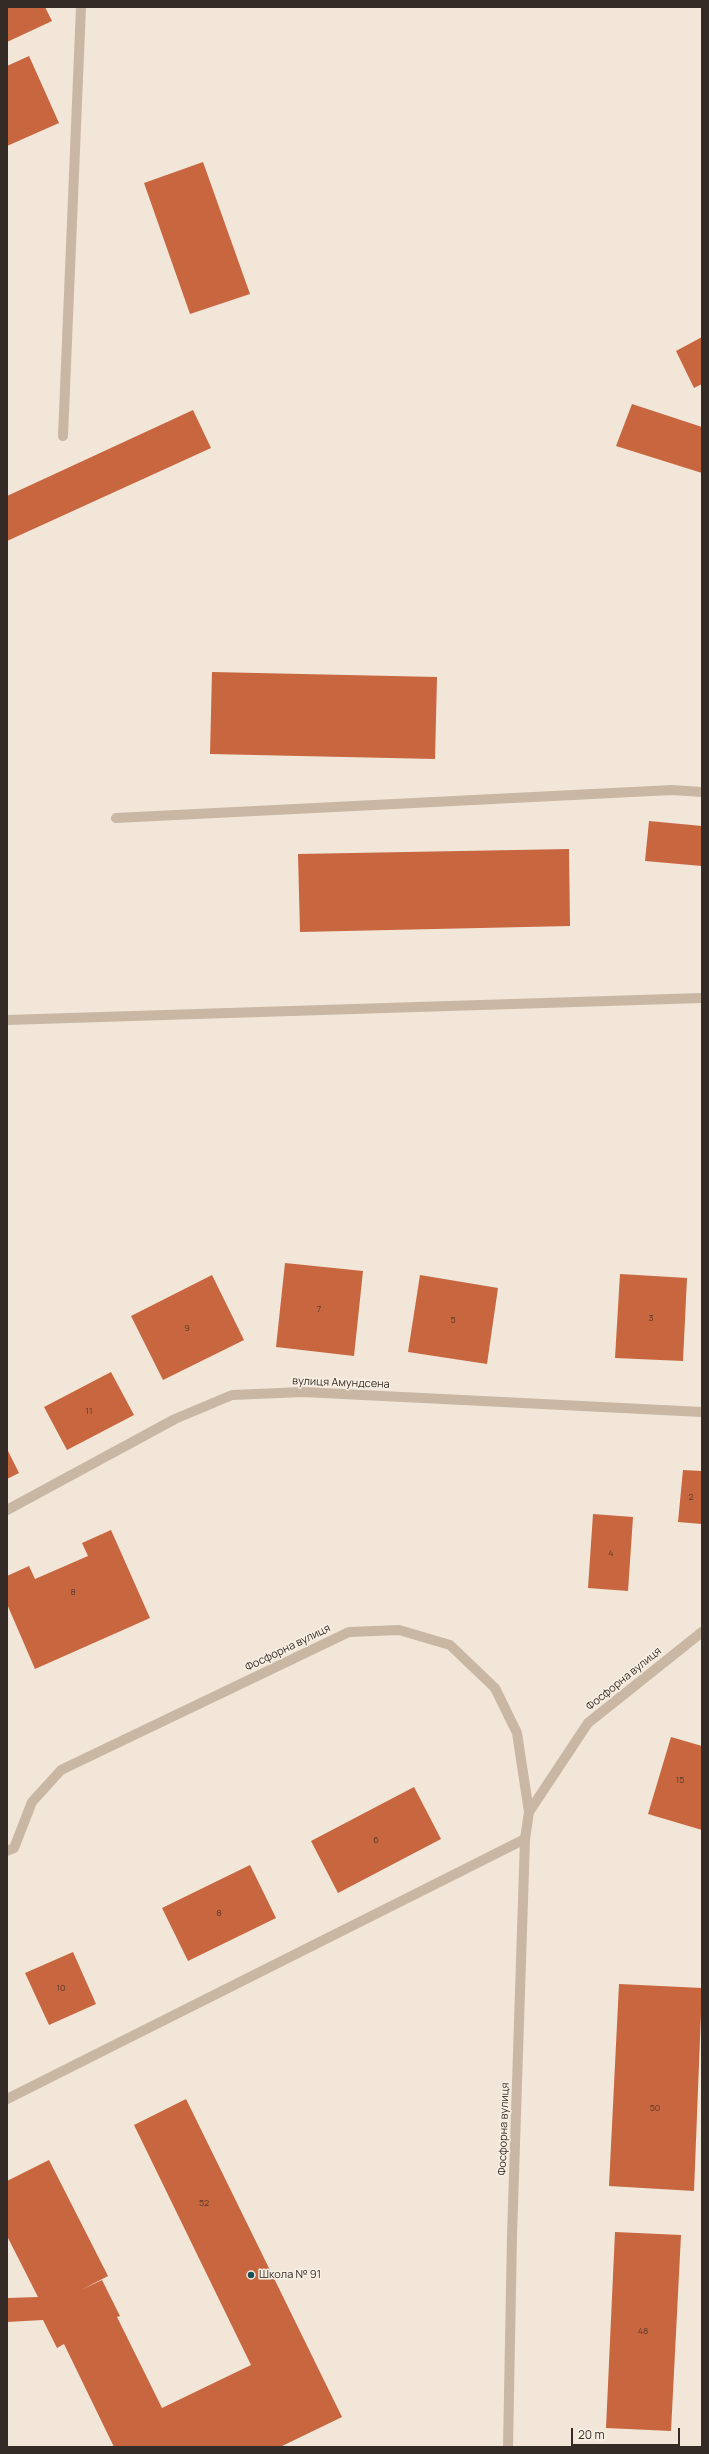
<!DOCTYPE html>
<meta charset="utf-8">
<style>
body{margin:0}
#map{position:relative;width:709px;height:2454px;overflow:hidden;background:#f1e6d8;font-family:Manrope,sans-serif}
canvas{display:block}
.frame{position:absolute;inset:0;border:8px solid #352b26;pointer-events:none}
.scale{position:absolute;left:571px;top:2428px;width:109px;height:18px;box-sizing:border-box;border:2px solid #352b26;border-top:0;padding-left:5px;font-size:12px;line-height:14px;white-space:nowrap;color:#352b26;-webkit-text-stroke:3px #f9f0e4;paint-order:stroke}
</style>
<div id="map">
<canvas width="709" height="2454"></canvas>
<div class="frame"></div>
<div class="scale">20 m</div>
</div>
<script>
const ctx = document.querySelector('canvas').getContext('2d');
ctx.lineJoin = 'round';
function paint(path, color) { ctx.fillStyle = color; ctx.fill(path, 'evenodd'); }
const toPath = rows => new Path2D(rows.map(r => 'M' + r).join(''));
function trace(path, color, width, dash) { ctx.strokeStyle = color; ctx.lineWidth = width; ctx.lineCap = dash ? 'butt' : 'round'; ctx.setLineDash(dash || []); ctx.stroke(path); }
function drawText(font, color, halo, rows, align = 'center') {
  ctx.font = font + ' Manrope,sans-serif'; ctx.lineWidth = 3; ctx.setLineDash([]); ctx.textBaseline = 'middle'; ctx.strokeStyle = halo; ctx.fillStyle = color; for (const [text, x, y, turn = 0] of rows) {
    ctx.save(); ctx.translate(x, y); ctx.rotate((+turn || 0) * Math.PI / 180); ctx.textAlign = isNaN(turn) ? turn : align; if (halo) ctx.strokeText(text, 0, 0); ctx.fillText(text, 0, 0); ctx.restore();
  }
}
paint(toPath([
 [7,7,45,7,52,21,7,42],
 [29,56,59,123,7,146,7,66],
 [203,162,250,294,190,314,144,183],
 [702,337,702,384,694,388,676,351],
 [632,404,702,427,702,473,616,446],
 [193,410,211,448,7,541,7,496],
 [212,672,437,677,435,759,210,754],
 [649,821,702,826,702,866,645,861],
 [569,849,570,926,300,932,298,854],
 [285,1263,363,1271,354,1356,276,1347],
 [620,1274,687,1278,683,1361,615,1358],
 [212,1275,244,1340,163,1380,131,1316],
 [420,1275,498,1288,487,1364,408,1352],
 [111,1372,134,1415,67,1450,44,1407],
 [7,1449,19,1473,7,1479],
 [683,1470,702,1471,702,1524,678,1522],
 [593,1514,633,1517,628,1591,588,1588],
 [111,1530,150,1618,35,1669,7,1604,7,1576,29,1566,35,1579,88,1556,82,1543],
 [671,1737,702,1746,702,1830,648,1814],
 [414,1787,441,1839,338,1893,311,1841],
 [250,1865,276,1918,188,1961,162,1908],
 [73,1952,96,2004,49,2025,25,1973],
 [619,1984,702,1988,694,2191,609,2186],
 [186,2099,342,2417,280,2447,114,2447,64,2344,57,2348,43,2320,7,2322,7,2298,38,2297,7,2236,7,2181,49,2160,108,2276,81,2290,102,2280,120,2316,117,2317,162,2408,251,2365,134,2125],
 [615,2232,681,2235,671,2431,606,2428]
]), '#c8663f');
trace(toPath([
 [63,436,81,7],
 [116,818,672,790,702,792],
 [7,1020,702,998],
 [7,1851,14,1848,32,1802,61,1770,349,1632,399,1630,450,1645,495,1688,517,1733,529,1812],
 [7,2099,525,1839]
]), '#c9b7a4', 10);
trace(toPath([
 [7,1510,175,1419,232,1395,303,1392,702,1412],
 [508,2447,512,2236,525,1839,529,1812,588,1723,702,1632]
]), '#c9b7a4', 10);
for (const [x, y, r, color] of [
 [251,2275,4,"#1b5057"]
]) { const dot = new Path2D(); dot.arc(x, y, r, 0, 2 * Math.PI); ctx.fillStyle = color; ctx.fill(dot); trace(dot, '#f9f0e4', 1.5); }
drawText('9px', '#5a3a2c', null, [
 ["7",319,1309],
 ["3",651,1318],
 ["5",453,1320],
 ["9",187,1328],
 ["11",89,1411],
 ["2",691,1497],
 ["4",611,1553],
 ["8",73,1592],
 ["15",680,1780],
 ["6",376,1840],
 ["8",219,1913],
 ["10",61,1988],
 ["50",655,2108],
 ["52",204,2203],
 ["48",643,2331]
]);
drawText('11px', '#352b26', '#f9f0e4', [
 ["вулиця Амундсена",341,1383,2],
 ["Фосфорна вулиця",288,1648,-26],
 ["Фосфорна вулиця",624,1679,-39],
 ["Фосфорна вулиця",504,2129,-88]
]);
drawText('11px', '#352b26', '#f9f0e4', [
 ["Школа № 91",259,2275]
], 'left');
</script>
